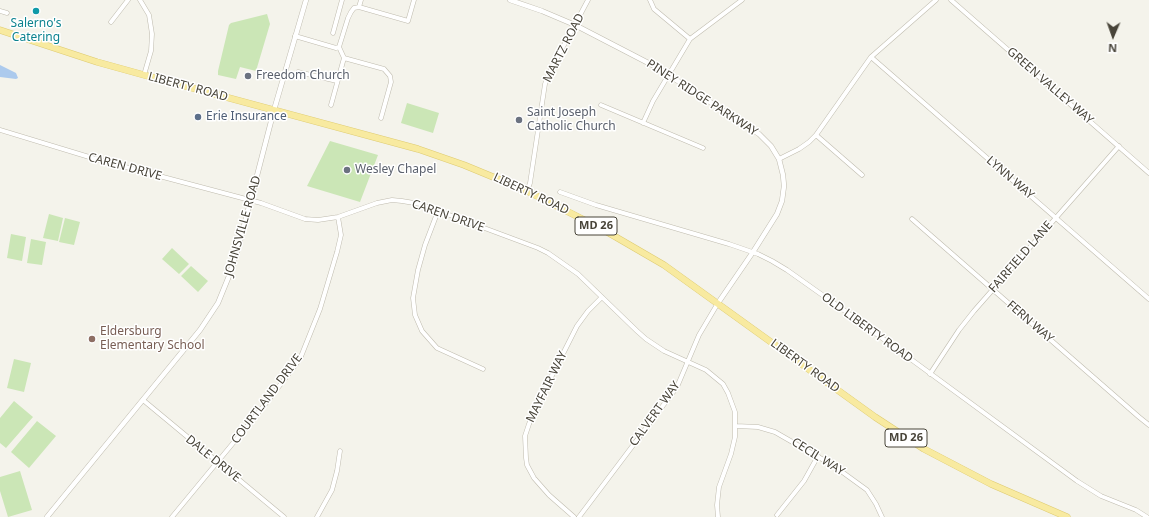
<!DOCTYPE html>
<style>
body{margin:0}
#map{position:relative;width:1149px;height:517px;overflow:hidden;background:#f4f3eb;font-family:"Noto Sans",sans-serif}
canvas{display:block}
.north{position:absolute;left:1093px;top:16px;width:40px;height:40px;-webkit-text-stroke:3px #fff;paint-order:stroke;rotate:182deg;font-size:11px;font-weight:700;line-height:16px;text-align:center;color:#484439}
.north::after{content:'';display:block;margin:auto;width:14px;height:18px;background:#484439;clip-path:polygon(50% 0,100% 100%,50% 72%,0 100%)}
</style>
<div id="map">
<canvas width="1149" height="517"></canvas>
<div class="north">N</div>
</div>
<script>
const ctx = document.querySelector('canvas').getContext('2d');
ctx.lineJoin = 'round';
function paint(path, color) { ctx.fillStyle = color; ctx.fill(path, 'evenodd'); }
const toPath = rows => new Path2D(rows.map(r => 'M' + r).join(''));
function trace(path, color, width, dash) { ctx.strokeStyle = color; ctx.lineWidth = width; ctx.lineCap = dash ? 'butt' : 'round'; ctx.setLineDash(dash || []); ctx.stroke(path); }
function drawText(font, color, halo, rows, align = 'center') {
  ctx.font = font + ' "Noto Sans",sans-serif'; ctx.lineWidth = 3; ctx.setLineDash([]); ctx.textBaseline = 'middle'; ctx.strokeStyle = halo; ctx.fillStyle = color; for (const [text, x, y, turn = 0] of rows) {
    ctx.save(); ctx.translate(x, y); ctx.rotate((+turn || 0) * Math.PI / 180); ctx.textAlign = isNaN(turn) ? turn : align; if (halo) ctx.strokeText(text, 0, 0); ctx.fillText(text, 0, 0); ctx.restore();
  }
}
paint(toPath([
 [267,14,270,24,256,71,240,67,236,79,218,75,218,71,229,25,231,23],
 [407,103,439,113,433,133,401,123],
 [330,141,378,155,360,202,307,186],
 [49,214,63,218,58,241,43,238],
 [65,218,80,222,74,245,59,242],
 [11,234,26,237,22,261,7,258],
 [31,239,46,242,42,265,27,263],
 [172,248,189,264,179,274,162,259],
 [191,266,208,281,198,292,181,276],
 [14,359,31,363,24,392,7,388],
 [14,401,33,417,6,448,0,443,0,418],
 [37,421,56,436,29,468,11,452],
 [20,471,32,510,8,517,0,491,0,477]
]), '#cbe6b6');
paint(toPath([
 [0,65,16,73,18,78,16,79,0,77]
]), '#accaed');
const minor = toPath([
 [140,0,149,15,152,34,151,51,144,75],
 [650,0,654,9,690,39],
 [951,0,1149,173],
 [359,7,361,0],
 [0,11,7,13],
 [111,22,128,0],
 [333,33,342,0],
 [295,36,336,48,339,47],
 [339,47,348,18,351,12,354,8,359,7,408,21,414,0],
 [871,57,1149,299],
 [344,58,384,69,390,76,391,82,381,118],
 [298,72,337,81],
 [331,105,344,58,339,47],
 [601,105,703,148],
 [643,123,653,101,690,39,742,0],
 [0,130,99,160,261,203,305,219,318,220,338,217,377,203,392,200,402,201,420,204,538,248,548,253,578,274,637,331,646,339,664,351,706,370,723,384,728,393,735,412,735,437,731,454,719,487,717,505,718,517],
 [816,135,862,175],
 [779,159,799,149,809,142,816,135,871,57,936,0],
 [527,191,530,183,545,84,549,73,588,0],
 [560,192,596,205,729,244,758,254,772,261,787,270,852,316,1077,481,1101,496,1136,510,1147,517],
 [438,211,425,245,418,270,413,298,415,315,422,331,437,348,483,369],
 [912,219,1139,417,1149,425],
 [930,374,959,330,974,311,1119,146],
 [143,400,284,517],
 [736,426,758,427,775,432,834,466,867,490,876,504,882,517],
 [777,515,804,481,818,456],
 [172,517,267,402,300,359,320,309,337,252,341,235,338,217],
 [317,517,332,490,337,471,340,451],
 [574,517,549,495,534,478,527,465,526,458,525,436,529,424,534,411,577,326,588,311,601,298],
 [579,517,677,387,699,335,718,303]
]);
const tertiary = toPath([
 [510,0,542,11,575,25,658,68,759,134,771,146,779,159,783,175,784,186,782,201,777,214,753,252,718,303],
 [47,517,200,330,218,303,229,276,238,249,274,110,306,0]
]);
const primary = toPath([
 [0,30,97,62,144,75,418,149,464,165,527,191,602,229,664,265,875,417,924,449,991,484,1067,517]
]);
trace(minor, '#bfbbae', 5);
trace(tertiary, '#bfbbae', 5.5);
trace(primary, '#ddca70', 7);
trace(minor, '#fff', 4);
trace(tertiary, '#fff', 4.5);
trace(primary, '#f8eaa0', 6);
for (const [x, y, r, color] of [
 [36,11,4,"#0f9aa8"],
 [248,76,4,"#6b7280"],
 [198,117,4,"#5c6f8a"],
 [519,120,4,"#6b7280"],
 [347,170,4,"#6b7280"],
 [92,339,4,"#8d6e63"]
]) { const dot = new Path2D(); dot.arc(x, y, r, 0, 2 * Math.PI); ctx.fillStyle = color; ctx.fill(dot); trace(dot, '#fff', 1.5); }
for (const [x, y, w] of [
 [596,226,42],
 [906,438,42]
]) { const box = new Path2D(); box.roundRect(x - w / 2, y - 9, w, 18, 3); ctx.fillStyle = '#fff'; ctx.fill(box); trace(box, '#484439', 1); }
drawText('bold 11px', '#484439', null, [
 ["MD 26",596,226],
 ["MD 26",906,438]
]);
drawText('12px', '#0d838f', '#fff', [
 ["Salerno's",36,24],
 ["Catering",36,38]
]);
drawText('12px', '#484439', '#fff', [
 ["MARTZ ROAD",564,48,-63],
 ["GREEN VALLEY WAY",1050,86,41],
 ["LIBERTY ROAD",188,87,15],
 ["PINEY RIDGE PARKWAY",702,98,33],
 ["CAREN DRIVE",125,167,15],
 ["LYNN WAY",1010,178,41],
 ["LIBERTY ROAD",531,194,25],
 ["CAREN DRIVE",448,216,19],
 ["JOHNSVILLE ROAD",243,226,-74],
 ["FAIRFIELD LANE",1021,257,-49],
 ["FERN WAY",1030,322,41],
 ["OLD LIBERTY ROAD",867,328,36],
 ["LIBERTY ROAD",805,366,36],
 ["MAYFAIR WAY",547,387,-64],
 ["COURTLAND DRIVE",267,399,-53],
 ["CALVERT WAY",655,414,-54],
 ["CECIL WAY",818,457,32],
 ["DALE DRIVE",213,459,39]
]);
drawText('12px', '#5b616d', '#fff', [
 ["Freedom Church",256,76],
 ["Saint Joseph",527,113],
 ["Catholic Church",527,127],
 ["Wesley Chapel",355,170]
], 'left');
drawText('12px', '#4e5e75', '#fff', [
 ["Erie Insurance",206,117]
], 'left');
drawText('12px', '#785e54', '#fff', [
 ["Eldersburg",100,332],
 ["Elementary School",100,346]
], 'left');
</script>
